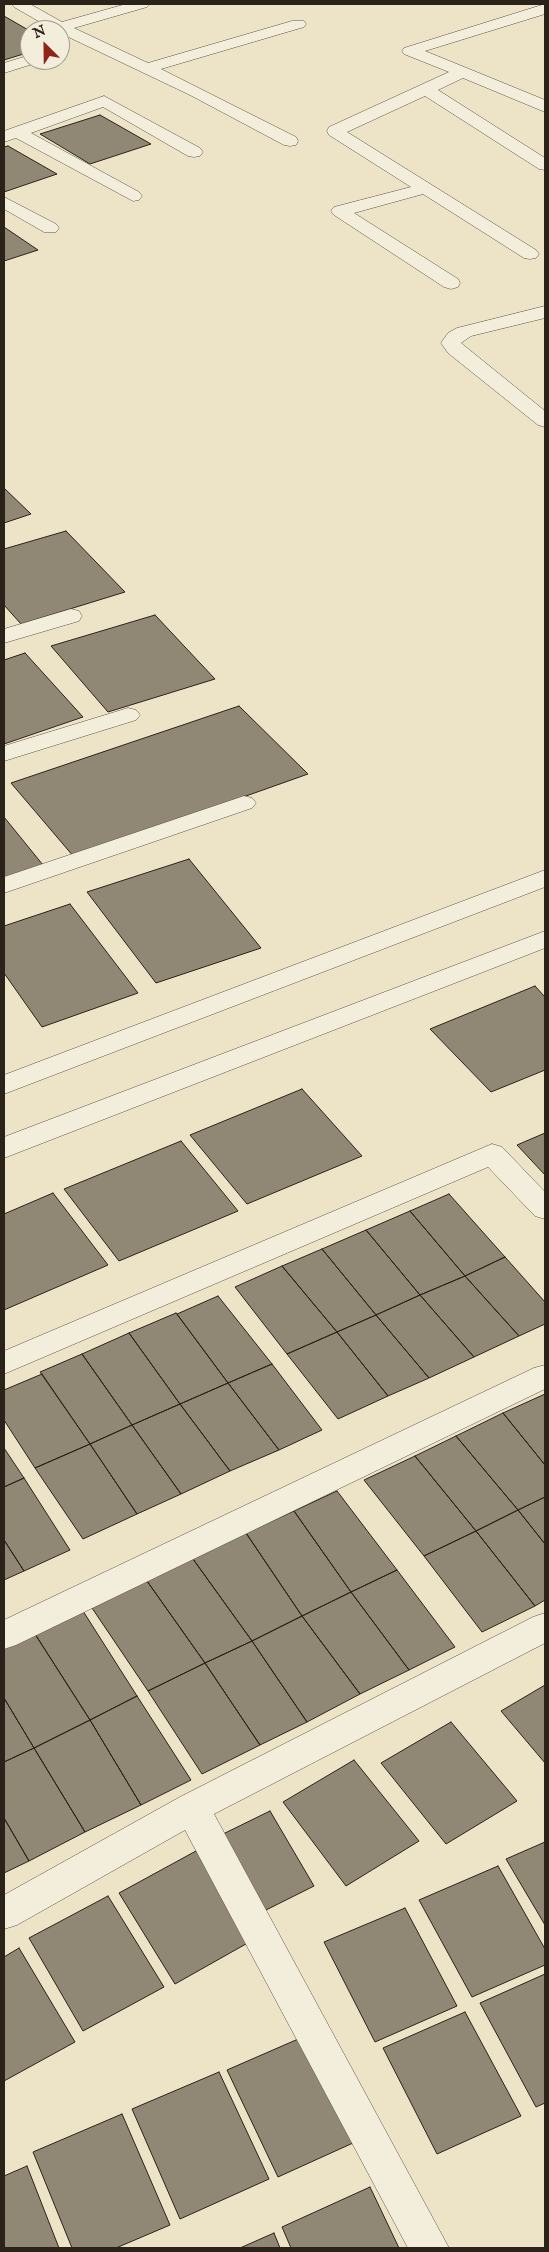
<!DOCTYPE html>
<style>
body{margin:0}
#map{position:relative;width:549px;height:2252px;overflow:hidden;background:#ede4c7;font-family:"IM FELL English",serif}
canvas{display:block}
.frame{position:absolute;inset:0;border:5px solid #2b221a;pointer-events:none}
.north{position:absolute;left:20px;top:20px;width:50px;height:50px;box-sizing:border-box;background:#f3eddb;border:1px solid #a39c8e;border-radius:50%;rotate:337deg;font-size:14px;font-weight:700;line-height:20px;text-align:center;color:#2b221a}
.north::after{content:'';display:block;margin:auto;width:18px;height:22px;background:#8f2418;clip-path:polygon(50% 0,100% 100%,50% 72%,0 100%)}
</style>
<div id="map">
<canvas width="549" height="2252"></canvas>
<div class="frame"></div>
<div class="north">N</div>
</div>
<script>
const ctx = document.querySelector('canvas').getContext('2d');
ctx.lineJoin = 'round';
function paint(path, color) { ctx.fillStyle = color; ctx.fill(path, 'evenodd'); }
const toPath = rows => new Path2D(rows.map(r => 'M' + r).join(''));
function trace(path, color, width, dash) { ctx.strokeStyle = color; ctx.lineWidth = width; ctx.lineCap = dash ? 'butt' : 'round'; ctx.setLineDash(dash || []); ctx.stroke(path); }
const building = toPath([
 [4,16,30,31,30,52,4,60,4,16],
 [100,115,151,144,90,164,40,134,100,115],
 [8,146,57,174,4,192,4,147,8,146],
 [4,227,38,250,4,261,4,227],
 [4,488,31,514,4,523,4,488],
 [66,531,125,592,21,624,4,605,4,549,66,531],
 [155,615,215,679,108,712,51,646,155,615],
 [25,653,83,717,4,744,4,660,25,653],
 [239,706,308,774,74,857,11,783,239,706],
 [4,817,43,865,4,878,4,817],
 [189,859,261,948,156,983,87,892,189,859],
 [70,904,138,993,42,1027,4,973,4,926,70,904],
 [535,986,545,997,545,1070,491,1092,430,1029,535,986],
 [302,1089,362,1156,247,1204,190,1135,302,1089],
 [545,1133,545,1175,517,1145,545,1133],
 [181,1141,238,1211,119,1261,64,1189,181,1141],
 [53,1193,108,1265,4,1310,4,1214,53,1193],
 [449,1194,505,1257,465,1276,410,1211,449,1194],
 [410,1211,465,1276,420,1295,366,1230,410,1211],
 [366,1230,420,1295,376,1315,322,1249,366,1230],
 [322,1249,376,1315,337,1332,282,1266,322,1249],
 [505,1257,545,1302,545,1324,519,1336,465,1276,505,1257],
 [282,1266,337,1332,287,1354,235,1287,282,1266],
 [465,1276,519,1336,474,1357,420,1295,465,1276],
 [420,1295,474,1357,429,1378,376,1315,420,1295],
 [218,1296,272,1364,228,1383,177,1314,218,1296],
 [176,1313,228,1383,180,1404,129,1333,176,1313],
 [376,1315,429,1378,388,1396,337,1332,376,1315],
 [337,1332,388,1396,338,1419,287,1354,337,1332],
 [129,1333,180,1404,132,1425,82,1354,129,1333],
 [82,1354,132,1425,90,1444,40,1372,82,1354],
 [272,1364,322,1430,279,1450,228,1383,272,1364],
 [42,1374,90,1444,35,1468,4,1420,4,1390,42,1374],
 [228,1383,279,1450,230,1471,180,1404,228,1383],
 [545,1394,545,1465,503,1413,545,1394],
 [180,1404,230,1471,181,1494,132,1425,180,1404],
 [503,1413,545,1465,545,1497,518,1510,456,1436,503,1413],
 [132,1425,181,1494,137,1514,90,1444,132,1425],
 [456,1436,518,1510,476,1531,415,1456,456,1436],
 [90,1444,137,1514,83,1539,35,1468,90,1444],
 [4,1448,24,1478,4,1487,4,1448],
 [415,1456,476,1531,424,1556,364,1480,415,1456],
 [24,1478,70,1550,24,1571,4,1540,4,1487,24,1478],
 [337,1491,397,1570,351,1592,294,1511,337,1491],
 [545,1497,545,1544,518,1510,545,1497],
 [518,1510,545,1544,545,1600,535,1606,476,1531,518,1510],
 [294,1511,351,1592,302,1616,246,1533,294,1511],
 [476,1531,535,1606,482,1632,424,1556,476,1531],
 [246,1533,302,1616,252,1641,193,1559,246,1533],
 [4,1540,24,1571,4,1580,4,1540],
 [193,1559,252,1641,205,1663,147,1581,193,1559],
 [397,1570,455,1647,409,1670,351,1592,397,1570],
 [147,1581,205,1663,148,1691,92,1608,147,1581],
 [351,1592,409,1670,360,1694,302,1616,351,1592],
 [83,1611,137,1696,90,1720,35,1634,83,1611],
 [302,1616,360,1694,307,1722,252,1641,302,1616],
 [35,1634,90,1720,34,1748,4,1698,4,1648,35,1634],
 [252,1641,307,1722,260,1745,205,1663,252,1641],
 [205,1663,260,1745,202,1774,148,1691,205,1663],
 [545,1685,545,1763,501,1711,545,1685],
 [137,1696,191,1780,141,1805,90,1720,137,1696],
 [4,1698,34,1748,4,1762,4,1698],
 [90,1720,141,1805,85,1832,34,1748,90,1720],
 [451,1722,517,1801,446,1844,381,1763,451,1722],
 [34,1748,85,1832,29,1861,4,1818,4,1762,34,1748],
 [354,1760,419,1841,346,1886,283,1802,354,1760],
 [270,1811,314,1886,262,1912,219,1836,270,1811],
 [4,1818,29,1861,4,1873,4,1818],
 [545,1842,545,1925,506,1859,545,1842],
 [196,1851,253,1940,175,1984,119,1893,196,1851],
 [498,1866,545,1949,545,1965,472,1997,419,1900,498,1866],
 [108,1896,164,1987,83,2031,29,1938,108,1896],
 [405,1908,457,2006,375,2042,324,1942,405,1908],
 [19,1948,75,2042,4,2081,4,1957,19,1948],
 [545,1974,545,2103,536,2107,480,2003,545,1974],
 [465,2012,521,2116,437,2154,383,2048,465,2012],
 [312,2033,364,2138,278,2177,227,2070,312,2033],
 [219,2072,269,2179,180,2219,132,2109,219,2072],
 [122,2114,170,2225,116,2248,72,2248,33,2152,122,2114],
 [27,2166,59,2248,4,2248,4,2176,27,2166],
 [370,2187,399,2248,291,2248,282,2227,370,2187],
 [274,2233,280,2248,240,2248,274,2233]
]);
paint(building, '#908774');
trace(building, '#2b221a', 1);
const street = toPath([
 [11,4,30,4,62,22,126,4,150,4,147,7,74,28,148,63,292,21,304,21,306,24,304,27,161,69,296,137,298,141,296,145,290,146,284,145,190,95,60,33,60,30,54,30,14,7,11,4],
 [545,4,545,14,425,51,545,100,545,112,463,78,438,90,545,158,545,170,539,169,425,96,347,132,536,250,539,254,536,258,530,259,524,258,423,194,354,213,458,279,460,283,458,287,451,289,444,287,334,215,331,211,334,207,411,187,329,135,327,131,329,127,449,72,404,54,402,51,404,48,545,4],
 [30,55,30,60,38,60,36,63,4,73,4,63,30,55],
 [104,96,200,148,203,152,200,156,194,157,188,156,103,107,31,133,139,192,142,196,139,200,133,201,16,138,4,142,4,131,104,96],
 [4,197,56,224,59,228,56,232,44,232,4,209,4,197],
 [545,306,545,318,471,336,461,343,545,411,545,427,538,425,448,353,441,343,448,333,457,328,545,306],
 [71,609,79,611,82,616,79,621,4,643,4,629,71,609],
 [128,708,136,710,140,715,136,720,4,761,4,746,128,708],
 [244,796,252,798,256,803,252,808,4,893,4,877,244,796],
 [545,870,545,887,4,1094,4,1075,545,870],
 [545,931,545,948,4,1158,4,1137,545,931],
 [492,1144,502,1147,545,1192,545,1219,535,1216,488,1167,4,1374,4,1351,492,1144],
 [545,1365,545,1389,16,1645,4,1649,4,1620,534,1368,545,1365],
 [545,1613,545,1643,214,1814,449,2248,408,2248,185,1830,17,1925,4,1929,4,1895,180,1797,533,1617,545,1613]
]);
trace(street, '#5c5245', 1);
paint(street, '#f3eddb');
</script>
